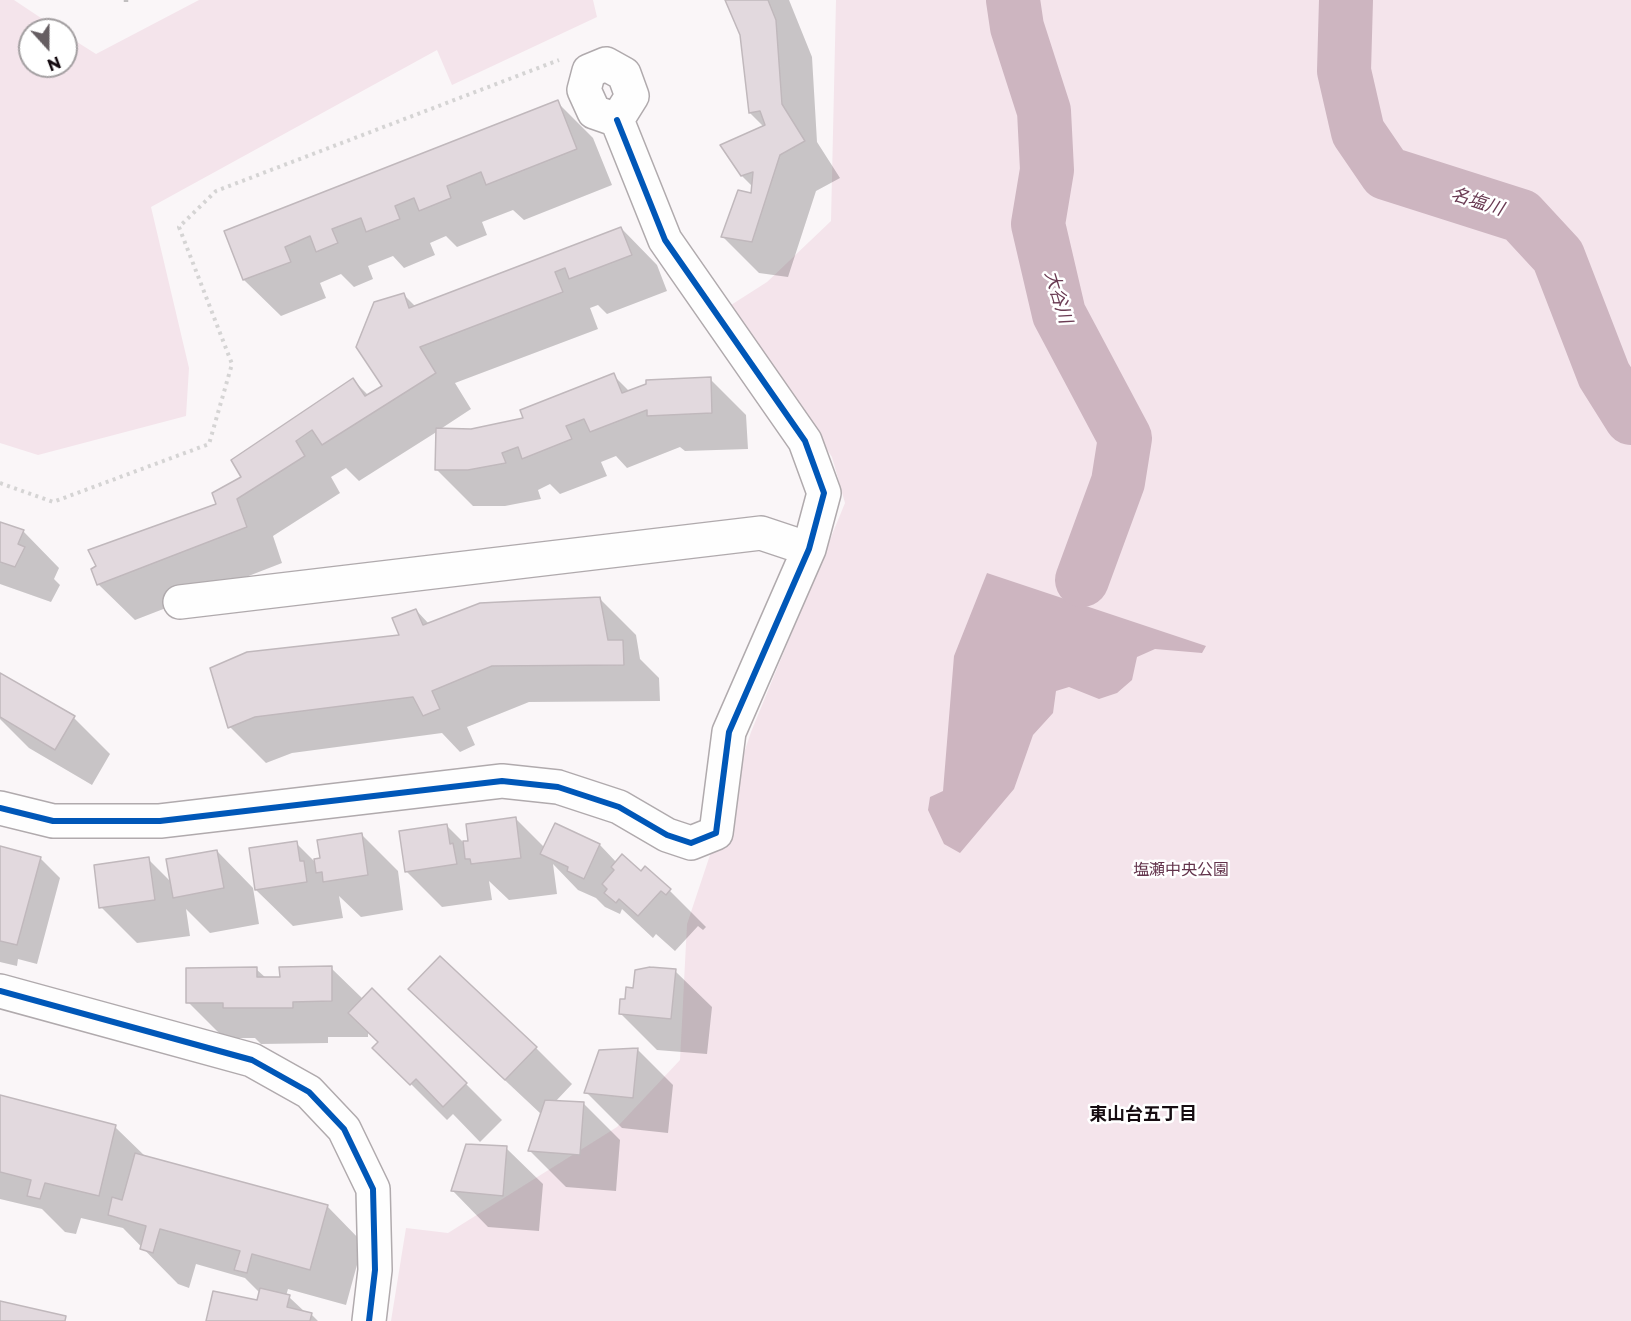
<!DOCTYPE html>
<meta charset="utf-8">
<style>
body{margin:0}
#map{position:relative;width:1631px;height:1321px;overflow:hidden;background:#faf6f8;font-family:Montserrat,sans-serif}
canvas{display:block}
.north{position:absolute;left:18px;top:18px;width:60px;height:60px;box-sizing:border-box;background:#fff;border:2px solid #a29ea0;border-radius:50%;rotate:159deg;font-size:16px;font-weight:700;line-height:24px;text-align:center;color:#160c11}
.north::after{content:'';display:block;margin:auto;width:21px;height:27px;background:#665e62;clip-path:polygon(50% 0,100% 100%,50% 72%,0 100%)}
</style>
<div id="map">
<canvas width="1631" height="1321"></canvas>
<div class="north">N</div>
</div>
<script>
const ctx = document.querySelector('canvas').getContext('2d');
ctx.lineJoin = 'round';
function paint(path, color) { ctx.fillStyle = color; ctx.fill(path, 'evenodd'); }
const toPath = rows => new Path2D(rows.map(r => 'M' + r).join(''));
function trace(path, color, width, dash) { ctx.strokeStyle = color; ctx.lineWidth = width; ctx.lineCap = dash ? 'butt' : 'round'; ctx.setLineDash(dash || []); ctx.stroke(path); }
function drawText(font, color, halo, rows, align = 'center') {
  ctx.font = font + ' Montserrat,"Noto Sans JP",sans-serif'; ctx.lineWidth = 5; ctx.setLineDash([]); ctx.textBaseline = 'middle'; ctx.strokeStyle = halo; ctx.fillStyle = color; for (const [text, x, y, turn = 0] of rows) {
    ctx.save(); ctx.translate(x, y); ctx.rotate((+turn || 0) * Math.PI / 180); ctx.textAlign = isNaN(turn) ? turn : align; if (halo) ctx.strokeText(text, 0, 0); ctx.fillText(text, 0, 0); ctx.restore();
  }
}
paint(toPath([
 [0,0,14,0,59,30,30,30,30,66,66,66,66,35,96,54,199,0,593,0,597,17,452,85,437,50,151,207,189,368,186,416,38,455,0,443],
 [836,0,1631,0,1631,1321,391,1321,406,1228,448,1233,617,1127,680,1060,687,924,751,732,845,503,832,457,731,305,767,282,831,221]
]), '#f4e4eb');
paint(toPath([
 [987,573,1206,646,1202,653,1155,649,1137,657,1132,680,1117,693,1099,699,1069,687,1056,691,1053,713,1033,735,1014,789,960,853,944,844,928,810,930,797,943,791,954,656]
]), '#cdb5c0');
paint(toPath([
 [727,0,789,0,812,57,817,142,840,178,816,191,788,277,759,273,723,237,753,195,753,187,742,176,764,127,750,113,741,35],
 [557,102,593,138,612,185,524,220,513,210,482,222,487,235,457,247,446,236,430,243,435,255,404,268,393,256,368,266,373,279,354,287,341,274,320,283,326,298,281,316,244,280,226,232],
 [621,228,657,265,667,291,607,314,598,305,590,308,598,329,455,383,471,409,439,430,471,431,525,419,613,375,630,392,710,379,746,415,748,449,685,451,680,447,627,468,616,456,601,462,607,476,560,494,550,484,538,490,541,499,505,506,473,506,436,469,438,431,359,481,346,468,331,477,340,493,273,536,282,563,135,620,98,584,218,505,243,478,353,380,369,396,384,387,404,295,416,307],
 [0,523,23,531,59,568,54,579,60,585,51,602,0,584],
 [599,598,636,635,640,659,659,678,660,701,529,702,467,727,475,745,460,752,442,733,292,753,266,763,230,727,401,636,416,610,429,624],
 [0,677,74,718,110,754,92,785,29,748,0,719],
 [516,819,545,848,556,825,600,845,617,863,641,873,645,868,670,891,706,927,703,930,698,926,675,951,656,934,653,938,622,909,620,914,605,907,596,898,578,890,553,864,557,894,509,900,489,881,492,900,442,907,406,871,447,826,463,842,469,842],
 [362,835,398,871,403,910,361,917,339,896,343,918,293,926,256,890,296,843,314,861,321,859],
 [0,848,40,858,60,878,37,964,18,959,17,966,0,962],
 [217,851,253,888,259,924,210,933,186,909,190,936,137,943,101,907,148,859,171,882],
 [331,968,363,999,372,990,502,1120,480,1142,453,1114,447,1120,375,1048,380,1042,368,1030,368,1037,328,1037,328,1043,261,1044,255,1038,224,1038,188,1002,256,969,266,978,281,978],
 [675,971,712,1007,707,1054,657,1050,620,1013,627,1000],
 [446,1025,536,1048,572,1084,555,1102,584,1104,620,1140,616,1191,566,1187,530,1151,541,1114],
 [637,1049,673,1085,668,1133,622,1128,586,1092],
 [0,1096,115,1127,147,1158,327,1206,363,1243,346,1305,288,1289,286,1296,289,1297,306,1313,311,1314,318,1321,208,1321,258,1302,260,1293,245,1278,196,1264,189,1288,178,1284,123,1228,81,1218,76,1234,65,1232,42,1209,0,1199],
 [506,1148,543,1184,539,1231,488,1227,452,1190]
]), '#0003');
trace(toPath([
 [1013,0,1017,27,1044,111,1047,170,1038,224,1059,314,1125,438,1118,482,1082,580],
 [1346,0,1344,71,1358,132,1386,173,1521,216,1558,256,1604,375,1631,418]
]), '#cdb5c0', 54);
const building = toPath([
 [725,0,768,0,776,20,782,104,805,141,780,155,752,242,721,237,738,190,751,193,753,172,741,176,720,145,765,125,760,111,749,113,740,35,725,0],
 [558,100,577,149,486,185,481,172,447,186,451,198,419,211,414,198,395,206,400,219,366,232,361,218,332,229,338,243,316,252,310,236,285,247,291,262,243,280,224,231,558,100],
 [621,227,632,255,569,279,565,268,555,272,563,292,420,347,436,373,322,445,312,430,296,441,305,456,237,499,247,527,97,585,91,569,96,566,88,550,216,504,212,493,241,477,231,460,353,378,365,396,382,386,356,347,374,302,404,293,409,308,621,227],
 [614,373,622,393,646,384,646,380,711,377,712,413,647,416,647,410,590,432,584,419,566,426,572,439,522,459,518,447,502,453,506,463,468,470,435,470,436,428,471,429,523,418,520,410,614,373],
 [0,522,24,530,18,544,25,547,15,567,0,562,0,522],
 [600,597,608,640,623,640,624,665,492,666,432,691,440,709,423,716,413,697,255,717,228,728,210,668,247,652,399,635,392,618,416,609,423,625,480,603,600,597],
 [0,673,75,716,55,750,0,717,0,673],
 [516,817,521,858,471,864,470,859,465,859,463,841,468,841,466,824,516,817],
 [555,823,600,844,584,879,567,871,568,867,540,854,555,823],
 [447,824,450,844,453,843,457,864,405,872,399,831,447,824],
 [362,833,368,875,323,882,322,872,316,873,314,859,320,858,317,840,362,833],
 [297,841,300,861,304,861,307,882,255,890,249,848,297,841],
 [0,846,41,857,17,945,0,941,0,846],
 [217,850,224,888,173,898,166,859,217,850],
 [622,854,641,871,645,866,671,889,666,895,661,891,638,916,619,899,616,903,604,893,607,889,602,884,614,870,611,867,622,854],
 [149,857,155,900,99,908,94,865,149,857],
 [440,956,537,1047,505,1080,408,989,440,956],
 [332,966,332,1001,293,1002,293,1008,223,1008,223,1003,186,1003,186,968,257,967,257,977,280,977,279,967,332,966],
 [650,967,676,969,671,1019,619,1014,620,999,625,999,626,987,633,988,635,970,650,967],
 [372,988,467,1083,443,1107,416,1079,410,1085,372,1048,378,1042,348,1013,372,988],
 [638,1048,633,1098,584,1093,599,1050,638,1048],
 [0,1095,116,1125,99,1196,45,1183,40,1199,27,1196,31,1180,0,1172,0,1095],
 [545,1100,584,1102,580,1155,528,1151,545,1100],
 [466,1144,507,1146,503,1196,451,1191,466,1144],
 [135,1153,328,1205,310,1270,252,1254,247,1273,234,1270,240,1251,160,1229,153,1253,140,1249,146,1226,108,1215,112,1197,122,1200,135,1153],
 [260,1288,290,1295,287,1307,312,1313,310,1321,206,1321,213,1291,257,1300,260,1288],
 [0,1301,66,1316,65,1321,0,1321,0,1301]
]);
paint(building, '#e2d9de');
trace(building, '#c0b8bc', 1.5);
const minor = toPath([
 [606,64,624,74,632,96,617,120,594,112,584,90,589,71,606,64],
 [180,602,761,533,809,549],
 [0,808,53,821,160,821,502,781,558,787,619,807,667,835,691,843,716,833,729,732,809,549,824,493,805,441,665,240,617,120],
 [0,991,252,1060,309,1092,344,1129,373,1189,375,1270,369,1321]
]);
trace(minor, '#b0aaad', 36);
trace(toPath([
 [0,483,53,502,209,444,232,364,179,227,216,191,559,60]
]), '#d5d4d4', 4, [3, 4.5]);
trace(minor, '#fefefe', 33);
trace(toPath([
 [126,0,126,2]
]), '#c1bfc0', 4.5, [9, 4.5]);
trace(toPath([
 [0,808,53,821,160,821,502,781,558,787,619,807,667,835,691,843,716,833,729,732,809,549,824,493,805,441,665,240,617,120],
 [0,991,252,1060,309,1092,344,1129,373,1189,375,1270,369,1321]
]), '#0057b8', 6);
drawText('16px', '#63344c', '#fff', [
 ["塩瀬中央公園",1181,870]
]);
drawText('italic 18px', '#6a3b53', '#fff', [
 ["名塩川",1477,202,18],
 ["大谷川",1058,297,73]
]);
drawText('bold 18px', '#160c11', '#fff', [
 ["東山台五丁目",1143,1115]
]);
</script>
